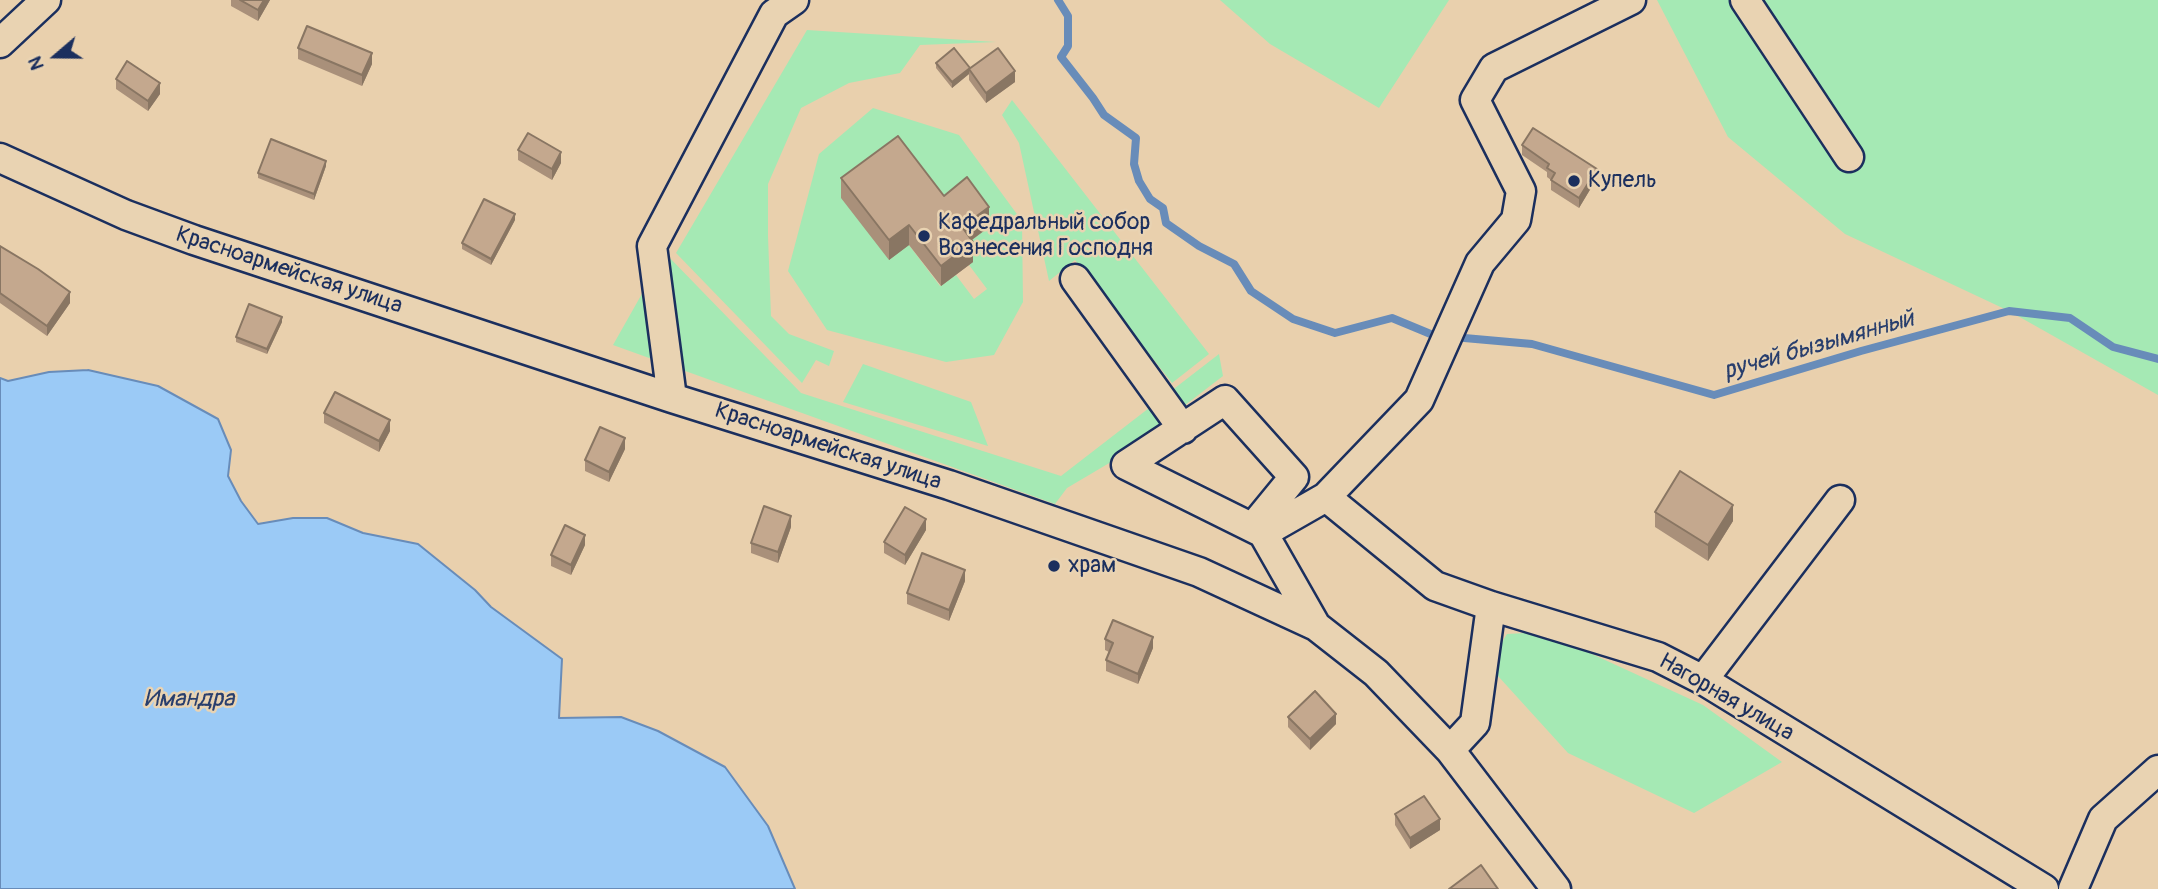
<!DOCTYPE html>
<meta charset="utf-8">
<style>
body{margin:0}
#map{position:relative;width:2158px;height:889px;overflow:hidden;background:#e9d0ad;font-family:Pangolin,sans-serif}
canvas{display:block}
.north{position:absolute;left:21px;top:21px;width:70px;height:70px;-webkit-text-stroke:5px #e9d3b2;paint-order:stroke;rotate:250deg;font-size:19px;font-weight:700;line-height:28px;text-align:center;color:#1b2f5e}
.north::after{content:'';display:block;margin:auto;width:24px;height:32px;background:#1b2f5e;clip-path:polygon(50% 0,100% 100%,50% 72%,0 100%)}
</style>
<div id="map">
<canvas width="2158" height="889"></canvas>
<div class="north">N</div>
</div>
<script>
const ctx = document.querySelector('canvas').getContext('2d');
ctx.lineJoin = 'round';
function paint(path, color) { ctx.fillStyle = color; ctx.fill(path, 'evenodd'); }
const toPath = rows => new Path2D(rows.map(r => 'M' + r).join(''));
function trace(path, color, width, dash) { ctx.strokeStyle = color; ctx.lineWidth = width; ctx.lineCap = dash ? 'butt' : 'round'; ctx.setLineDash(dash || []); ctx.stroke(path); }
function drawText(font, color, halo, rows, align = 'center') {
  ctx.font = font + ' Pangolin,sans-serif'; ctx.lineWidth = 5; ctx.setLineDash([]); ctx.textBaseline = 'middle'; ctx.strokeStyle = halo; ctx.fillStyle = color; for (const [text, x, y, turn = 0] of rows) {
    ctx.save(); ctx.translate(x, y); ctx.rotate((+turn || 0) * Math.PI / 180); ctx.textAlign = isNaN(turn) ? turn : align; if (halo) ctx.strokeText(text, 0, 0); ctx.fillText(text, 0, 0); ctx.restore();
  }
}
paint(toPath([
 [1220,0,1449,0,1379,108,1270,44],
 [1657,0,2158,0,2158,395,2009,311,1845,234,1728,137],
 [807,30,996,42,920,45,900,73,849,83,801,108,768,184,768,236,771,316,789,334,834,351,829,366,816,360,802,383,676,253],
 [1012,100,1209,354,1172,383,1075,260,1049,281,1019,143,1002,115],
 [873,108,959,135,1022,221,1023,302,994,355,946,362,827,330,788,271,819,154],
 [969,201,988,227,962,247,973,261,969,265,987,289,974,299,956,275,940,286,909,245],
 [665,253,801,393,1061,476,1219,354,1223,376,1111,462,1067,488,1055,504,613,345],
 [863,364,971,402,988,446,843,402],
 [1544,632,1703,705,1782,762,1694,813,1568,753,1488,665,1507,634]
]), '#a5e9b4');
const water = toPath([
 [88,370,158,386,218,419,231,450,228,476,241,501,258,524,293,518,327,518,363,533,418,544,475,590,491,607,562,659,559,718,621,717,658,731,725,767,768,826,795,889,0,889,0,378,8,381,49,372,88,370]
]);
paint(water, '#9bcaf6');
trace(water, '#688cb9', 2);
trace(toPath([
 [1058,0,1068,16,1068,46,1061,57,1093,98,1104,115,1136,138,1134,164,1139,181,1150,199,1163,208,1166,223,1199,246,1234,264,1251,291,1293,319,1335,333,1392,318,1433,335,1440,336],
 [1453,337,1532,344,1714,395,1861,351,2009,311,2070,318,2113,347,2158,359]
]), '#688cb9', 8);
const minor = toPath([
 [1745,0,1849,157],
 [0,43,46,0],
 [0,158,126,215,194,240,672,398,949,485,1199,572,1316,626,1376,673,1450,750,1556,889],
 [1075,279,1183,429],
 [672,398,652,246,774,14,794,0],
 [1326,497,1435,586,1491,606,1658,657,1703,680,2044,889],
 [1253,527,1294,477,1225,400,1126,465,1263,533,1316,626],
 [1263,533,1326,497,1419,400,1480,263,1516,220,1521,191,1475,100,1494,68,1631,0],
 [1703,680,1840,500],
 [1450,750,1475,723,1491,606],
 [2073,889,2103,819,2158,770]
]);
trace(minor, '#1b2f5e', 33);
trace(minor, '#e9d3b2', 28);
paint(toPath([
 [231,0,270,0,258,21,231,6],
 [298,48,372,64,362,86,298,59],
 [936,63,970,68,1015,82,986,103,969,80,969,74,952,88,936,68],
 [116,79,160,94,148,111,116,89],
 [1522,145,1597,178,1579,208,1551,190,1551,180,1547,177,1547,172,1522,155],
 [518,150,561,163,552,180,518,160],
 [326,166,314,200,258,178,258,173],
 [841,178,944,196,989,227,972,240,973,262,941,286,909,245,889,260,841,198],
 [515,220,491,265,462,249,462,243],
 [0,246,70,303,47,336,0,303],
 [282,322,267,354,236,342,236,337],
 [324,413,390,431,379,452,324,423],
 [625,449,609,482,585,471,585,460],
 [1655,512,1733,521,1708,561,1655,527],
 [791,527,778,563,751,553,751,543],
 [926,530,905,565,884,553,884,542],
 [585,545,571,575,551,566,551,555],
 [965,581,949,621,907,604,907,593],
 [1105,639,1153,648,1138,684,1106,671,1106,660,1109,652,1105,650],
 [1288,717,1336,724,1310,750,1288,727],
 [1395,814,1440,830,1410,849,1395,825]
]), '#a9907a');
paint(toPath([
 [264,0,270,0,258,21,258,10],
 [372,53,372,64,362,86,362,75],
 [970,68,969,74,952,88,952,82],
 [1015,71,1015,82,986,103,986,93],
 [160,83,160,94,148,111,148,101],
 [561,152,561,163,552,180,552,169],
 [326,161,326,166,314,200,314,194],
 [1597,169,1597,178,1579,208,1579,198],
 [989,207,989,227,962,247,962,227],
 [515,214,515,220,491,265,491,259],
 [909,225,909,245,889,260,889,240],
 [973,242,973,262,941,286,941,266],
 [70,292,70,303,47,336,47,326],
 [282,317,282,322,267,354,267,349],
 [390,420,390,431,379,452,379,441],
 [625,438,625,449,609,482,609,472],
 [1733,505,1733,521,1708,561,1708,545],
 [791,516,791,527,778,563,778,552],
 [926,519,926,530,905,565,905,555],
 [585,535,585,545,571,575,571,565],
 [965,570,965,581,949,621,949,610],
 [1153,637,1153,648,1138,684,1138,674],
 [1336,714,1336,724,1310,750,1310,739],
 [1440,819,1440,830,1410,849,1410,838]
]), '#897663');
const building = toPath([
 [240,0,264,0,258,10,240,0],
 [307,26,372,53,362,75,298,48,307,26],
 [954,48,970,68,952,82,936,63,954,48],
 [998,48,1015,71,986,93,969,69,998,48],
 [127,61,160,83,148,101,116,79,127,61],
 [1533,128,1597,169,1579,198,1551,180,1555,173,1547,168,1549,164,1522,145,1533,128],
 [528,133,561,152,552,169,518,150,528,133],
 [898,136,944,196,967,177,989,207,962,227,973,242,941,266,909,225,889,240,841,178,898,136],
 [271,139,326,161,314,194,258,173,271,139],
 [484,199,515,214,491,259,462,243,484,199],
 [0,246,38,269,70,292,47,326,0,293,0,246],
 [249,304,282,317,267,349,236,337,249,304],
 [335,392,390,420,379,441,324,413,335,392],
 [600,427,625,438,609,472,585,460,600,427],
 [1680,471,1733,505,1708,545,1655,512,1680,471],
 [764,506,791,516,778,552,751,543,764,506],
 [905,507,926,519,905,555,884,542,905,507],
 [565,525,585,535,571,565,551,555,565,525],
 [922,553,965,570,949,610,907,593,922,553],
 [1113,620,1153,637,1138,674,1106,660,1113,643,1105,639,1113,620],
 [1315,691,1336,714,1310,739,1288,717,1315,691],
 [1424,796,1440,819,1410,838,1395,814,1424,796],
 [1481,865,1498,889,1449,889,1481,865]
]);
paint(building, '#c4a88e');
trace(building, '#897663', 2);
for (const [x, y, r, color] of [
 [1574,181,7,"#1b2f5e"],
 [924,236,7,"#1b2f5e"],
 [1054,566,7,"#1b2f5e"]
]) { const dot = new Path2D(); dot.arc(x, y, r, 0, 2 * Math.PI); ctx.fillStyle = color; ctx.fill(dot); trace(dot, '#e9d3b2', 2.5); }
drawText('23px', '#1b2f5e', '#e9d3b2', [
 ["Купель",1588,181],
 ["Кафедральный собор",938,223],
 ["Вознесения Господня",938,249],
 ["храм",1068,566]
], 'left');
drawText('23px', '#1b2f5e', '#e9d3b2', [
 ["Красноармейская улица",289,271,18],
 ["Красноармейская улица",828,447,18],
 ["Нагорная улица",1726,698,30]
]);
drawText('italic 24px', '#283e6d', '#e9d3b2', [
 ["ручей бызымянный",1819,346,-16],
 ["Имандра",189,700]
]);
</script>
